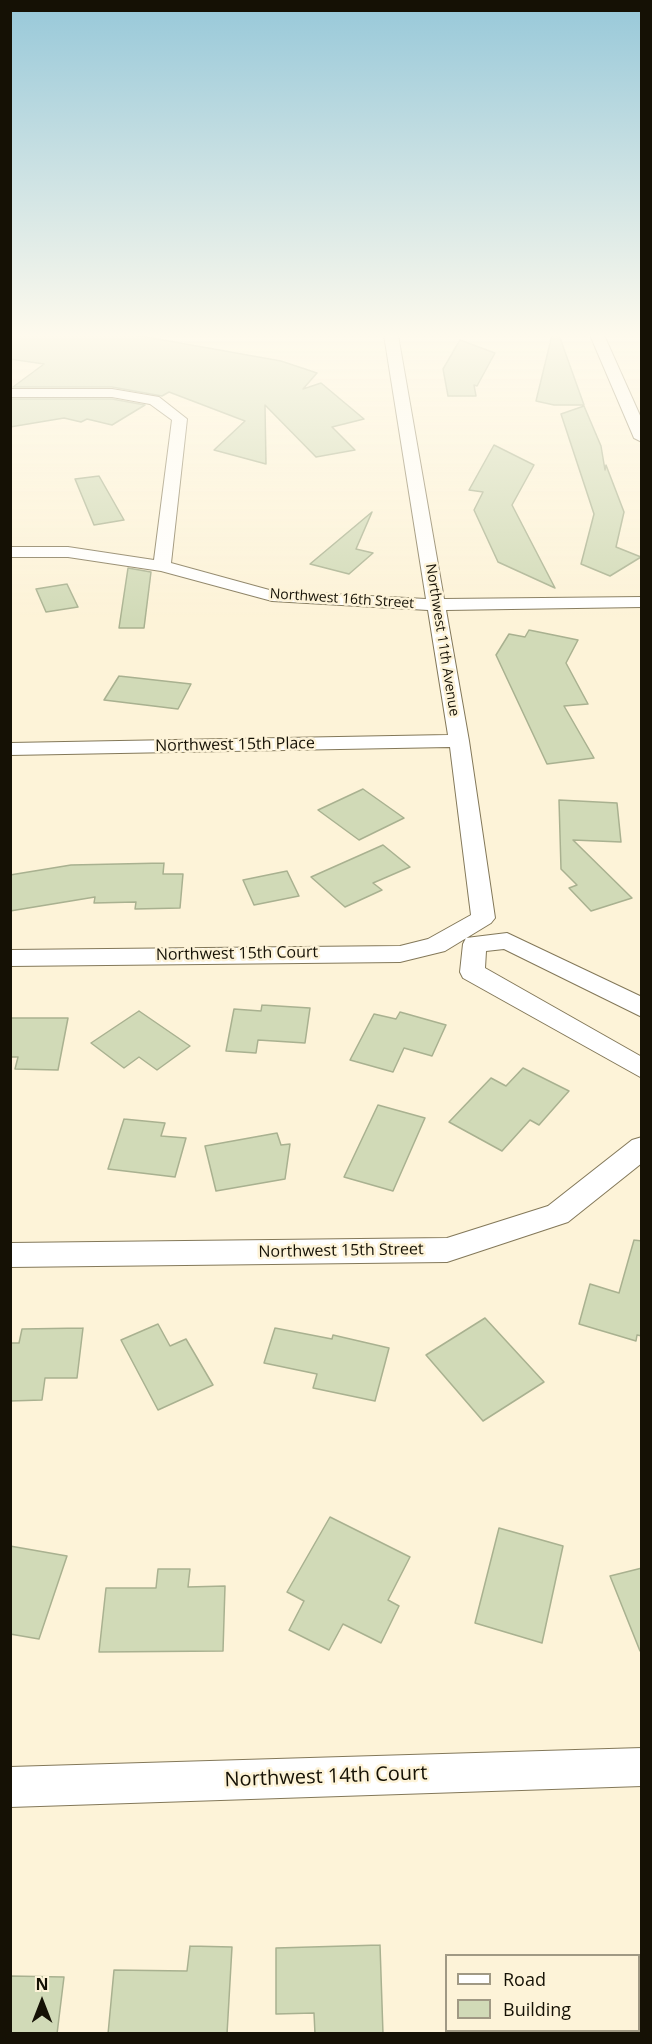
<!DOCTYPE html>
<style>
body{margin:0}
#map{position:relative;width:652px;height:2044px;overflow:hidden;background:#fdf3d8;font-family:"Open Sans",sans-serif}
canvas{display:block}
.frame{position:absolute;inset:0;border:12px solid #151105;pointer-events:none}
.legend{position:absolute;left:445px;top:1954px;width:195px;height:78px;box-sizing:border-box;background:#fdf3d8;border:2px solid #a09984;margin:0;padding:8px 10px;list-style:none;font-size:18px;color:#151105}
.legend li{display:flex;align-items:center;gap:12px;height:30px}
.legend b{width:30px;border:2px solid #a09984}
.north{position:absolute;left:12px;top:1972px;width:60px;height:60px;-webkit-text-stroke:4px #fdf3d8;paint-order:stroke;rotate:0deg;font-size:16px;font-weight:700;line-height:24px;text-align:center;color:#151105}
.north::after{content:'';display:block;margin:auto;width:21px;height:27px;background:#151105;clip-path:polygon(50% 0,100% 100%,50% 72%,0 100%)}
</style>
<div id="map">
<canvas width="652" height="2044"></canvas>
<div class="frame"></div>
<ul class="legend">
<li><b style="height:8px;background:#fff"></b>Road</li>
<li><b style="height:16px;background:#d1dab7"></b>Building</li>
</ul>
<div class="north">N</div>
</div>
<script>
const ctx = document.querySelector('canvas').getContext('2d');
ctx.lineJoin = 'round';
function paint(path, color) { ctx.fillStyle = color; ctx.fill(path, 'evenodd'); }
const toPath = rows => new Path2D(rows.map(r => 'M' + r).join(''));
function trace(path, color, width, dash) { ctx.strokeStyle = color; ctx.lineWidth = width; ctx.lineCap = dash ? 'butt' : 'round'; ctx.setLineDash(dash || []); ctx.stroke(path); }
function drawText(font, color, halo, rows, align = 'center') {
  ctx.font = font + ' "Open Sans",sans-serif'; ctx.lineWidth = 5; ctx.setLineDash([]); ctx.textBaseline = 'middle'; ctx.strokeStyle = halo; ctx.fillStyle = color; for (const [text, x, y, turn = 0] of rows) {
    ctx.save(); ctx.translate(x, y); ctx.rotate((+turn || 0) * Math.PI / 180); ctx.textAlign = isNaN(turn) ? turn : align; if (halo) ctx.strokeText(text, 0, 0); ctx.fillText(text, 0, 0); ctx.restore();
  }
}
const building = toPath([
 [10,335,135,335,281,361,317,373,303,389,321,383,364,419,332,427,355,450,316,457,265,405,266,464,214,450,245,421,169,392,162,396,112,387,13,387,44,364,10,359,10,335],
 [552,335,559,335,584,405,554,405,536,401,552,335],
 [460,340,495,353,477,386,474,385,476,396,448,396,443,369,460,340],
 [10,399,112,399,145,405,112,425,87,419,81,422,64,418,10,427,10,399],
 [584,406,601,446,605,470,606,465,624,512,616,547,641,557,610,576,581,564,594,514,561,414,584,406],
 [494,445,534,465,512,505,555,588,498,562,474,510,483,492,469,490,494,445],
 [99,476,124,520,94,525,75,479,99,476],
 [372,512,356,549,373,553,349,574,310,564,372,512],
 [128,568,151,572,144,628,119,628,128,568],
 [67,584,78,607,46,612,36,589,67,584],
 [529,630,578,640,566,663,588,704,564,706,594,758,547,764,496,655,509,634,525,637,529,630],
 [119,676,191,684,178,709,104,700,119,676],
 [363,789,404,818,359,840,318,810,363,789],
 [559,800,617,803,621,842,573,840,632,898,591,911,569,888,577,885,561,869,559,800],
 [383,845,410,867,373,883,382,890,345,907,311,877,383,845],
 [164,863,163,874,183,874,180,908,135,909,136,902,94,903,95,897,10,911,10,875,71,865,164,863],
 [287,871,299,896,254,905,243,880,287,871],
 [262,1005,310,1008,305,1043,258,1040,256,1053,226,1051,234,1009,261,1011,262,1005],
 [139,1011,190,1046,157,1070,139,1057,124,1068,91,1043,139,1011],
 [400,1012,446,1025,432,1056,404,1048,393,1072,350,1060,374,1014,396,1019,400,1012],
 [10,1018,68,1018,58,1070,15,1069,18,1057,10,1057,10,1018],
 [523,1068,569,1091,539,1125,530,1120,502,1151,449,1122,491,1078,506,1086,523,1068],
 [378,1105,425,1118,393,1191,344,1177,378,1105],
 [124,1119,165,1123,161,1136,186,1138,175,1177,108,1169,124,1119],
 [277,1133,281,1145,290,1144,285,1179,216,1191,205,1146,277,1133],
 [634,1240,642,1241,642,1336,637,1335,636,1341,579,1324,590,1284,619,1293,634,1240],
 [485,1318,544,1382,483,1421,426,1355,485,1318],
 [158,1324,170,1346,186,1339,213,1385,158,1410,121,1340,158,1324],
 [83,1328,77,1378,45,1378,42,1400,10,1401,10,1343,19,1343,22,1329,83,1328],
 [275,1328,332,1339,333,1335,389,1348,375,1401,313,1388,317,1374,264,1363,275,1328],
 [330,1517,410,1557,388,1600,399,1606,381,1643,343,1624,329,1650,289,1630,304,1601,287,1592,330,1517],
 [499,1528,563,1546,542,1643,475,1623,499,1528],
 [10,1546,67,1556,39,1639,10,1634,10,1546],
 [642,1568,642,1651,640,1651,610,1576,642,1568],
 [158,1569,190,1569,188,1587,225,1586,223,1651,99,1652,106,1588,156,1588,158,1569],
 [380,1945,383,2034,315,2034,314,2013,276,2014,276,1948,380,1945],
 [190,1946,232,1947,227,2034,108,2034,114,1970,187,1971,190,1946],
 [10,1976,64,1977,57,2034,10,2034,10,1976]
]);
paint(building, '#d1dab7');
trace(building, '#a9b190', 1.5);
const street = toPath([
 [384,335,398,335,444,599,642,597,642,607,446,610,469,741,495,918,491,923,445,951,400,962,10,966,10,950,400,946,428,939,471,915,450,747,10,755,10,743,448,735,428,610,272,601,161,571,68,557,10,557,10,547,68,547,154,560,172,420,150,404,112,397,10,397,10,389,112,389,159,397,187,419,171,563,273,591,426,599,384,335],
 [590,335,604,335,642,420,642,442,634,438,590,335],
 [507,933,642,997,642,1017,504,949,486,951,485,968,642,1057,642,1078,463,978,460,972,463,944,466,938,507,933],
 [642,1137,642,1163,568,1222,447,1262,10,1267,10,1243,447,1238,548,1206,632,1140,642,1137],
 [642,1748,642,1786,10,1807,10,1767,642,1748]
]);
trace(street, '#837859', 2);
paint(street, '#fff');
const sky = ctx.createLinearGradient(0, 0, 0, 621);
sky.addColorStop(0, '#97c8d9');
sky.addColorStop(0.54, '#fefaed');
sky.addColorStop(1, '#fefaed00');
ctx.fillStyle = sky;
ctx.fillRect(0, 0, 652, 621);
drawText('14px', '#151105', '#fdf3d8', [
 ["Northwest 16th Street",342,599,4],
 ["Northwest 11th Avenue",442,640,81]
]);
drawText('16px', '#151105', '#fdf3d8', [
 ["Northwest 15th Place",235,745,-1],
 ["Northwest 15th Court",237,954,-1],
 ["Northwest 15th Street",341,1251,-1]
]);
drawText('20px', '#151105', '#fdf3d8', [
 ["Northwest 14th Court",326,1777,-2]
]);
</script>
